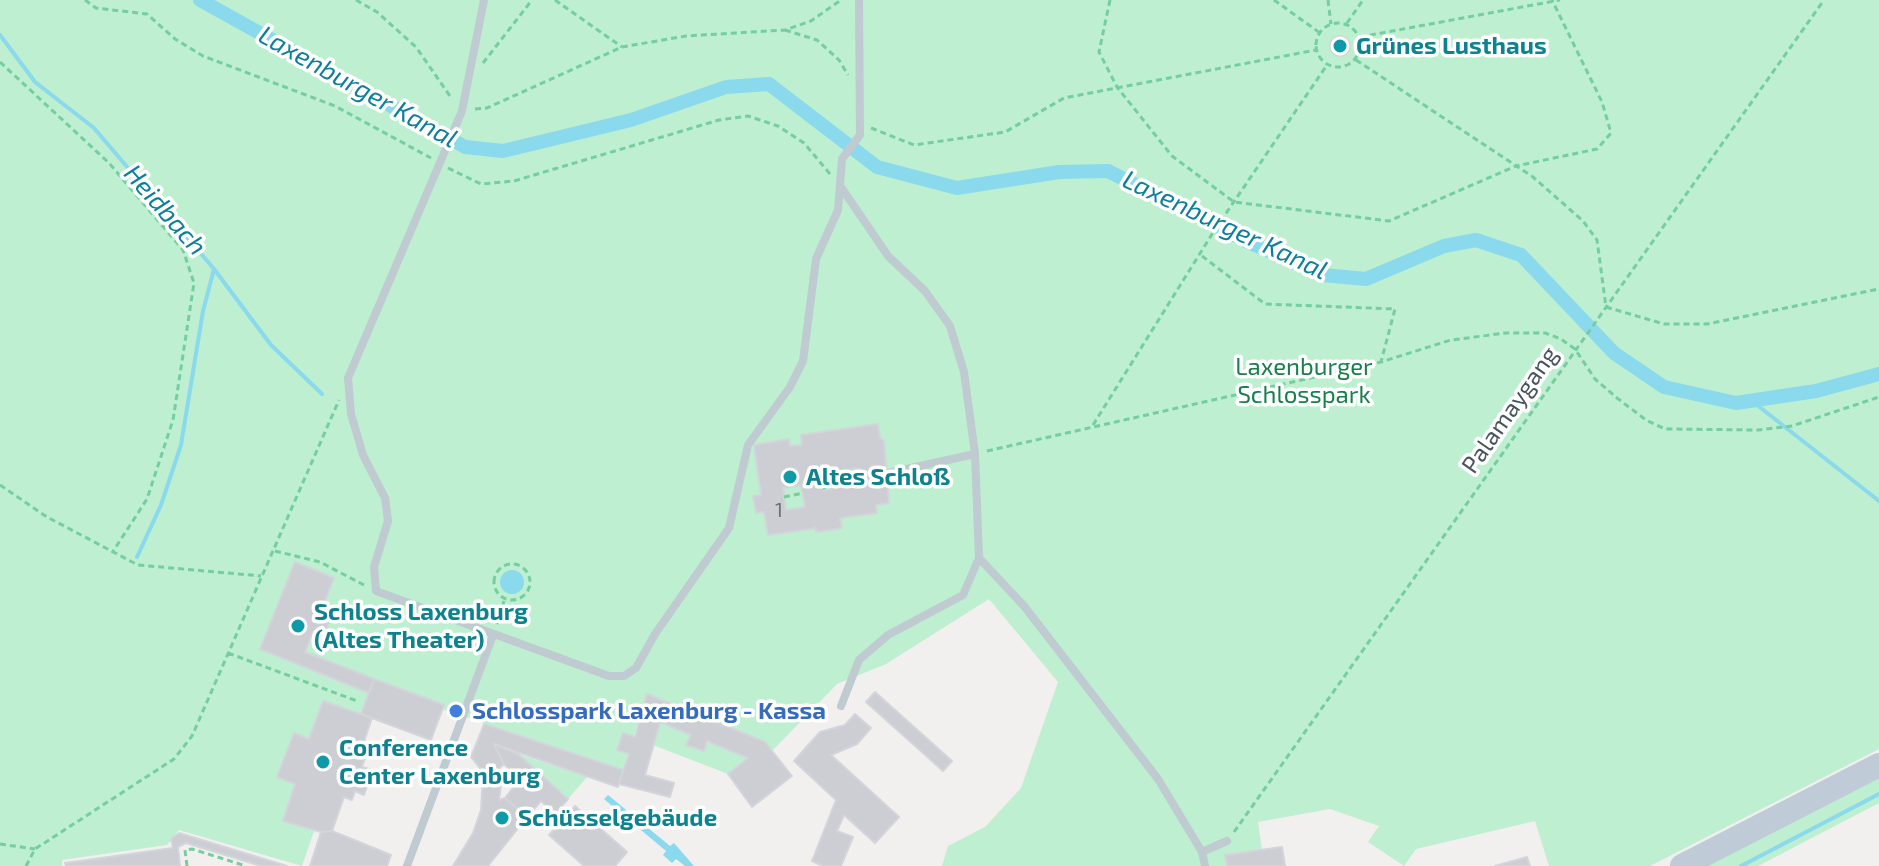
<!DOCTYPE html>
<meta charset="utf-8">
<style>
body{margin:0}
canvas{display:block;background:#f2efef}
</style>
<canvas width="1879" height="866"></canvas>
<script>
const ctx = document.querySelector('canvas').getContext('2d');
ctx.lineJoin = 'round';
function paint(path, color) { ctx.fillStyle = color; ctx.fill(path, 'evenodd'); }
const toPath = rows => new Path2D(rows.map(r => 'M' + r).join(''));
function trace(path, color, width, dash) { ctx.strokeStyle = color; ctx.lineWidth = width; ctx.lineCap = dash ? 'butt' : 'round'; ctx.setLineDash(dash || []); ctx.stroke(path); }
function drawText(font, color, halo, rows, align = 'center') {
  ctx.font = font + ' "Exo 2",sans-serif'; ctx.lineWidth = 7; ctx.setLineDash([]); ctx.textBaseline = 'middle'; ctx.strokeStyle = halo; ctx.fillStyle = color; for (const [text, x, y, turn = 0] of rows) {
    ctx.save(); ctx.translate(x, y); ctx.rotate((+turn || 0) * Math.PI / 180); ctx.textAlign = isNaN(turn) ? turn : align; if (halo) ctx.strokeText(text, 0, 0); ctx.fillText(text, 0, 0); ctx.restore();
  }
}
paint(toPath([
 [0,0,1879,0,1879,749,1650,866,1549,866,1535,821,1416,849,1404,866,1368,842,1379,826,1330,809,1258,822,1262,850,1225,856,1227,866,942,866,948,846,985,827,1021,788,1058,682,989,599,886,664,837,684,772,751,764,742,647,694,623,770,442,709,361,714,323,702,309,739,294,733,278,777,295,784,283,821,314,831,302,866,179,830,167,845,62,860,62,866,0,866],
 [660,722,691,735,687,746,704,751,707,741,748,758,728,774,653,745],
 [518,754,587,777,568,799],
 [1879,778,1879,803,1758,866,1707,866]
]), '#bdefd0');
paint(toPath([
 '500 582a12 12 0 1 1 24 0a12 12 0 1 1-24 0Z',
 [608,795,670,846,674,843,694,866,685,866,676,859,672,863,663,855,666,851,604,799]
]), '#8ad9ed');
trace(toPath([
 [0,35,35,82,94,128,214,269,271,345,322,394],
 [1752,401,1879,501],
 [137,557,161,505,181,445,203,311,214,269],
 [1741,866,1879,794]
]), '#8ad9ed', 4);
trace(toPath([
 [200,0,465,147,503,151,631,120,726,87,769,84,877,167,957,188,1059,172,1108,171,1244,240,1323,275,1366,279,1444,246,1476,240,1521,255,1614,353,1664,387,1736,403,1816,391,1879,374]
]), '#8ad9ed', 14);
const building = toPath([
 '1330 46a10 10 0 1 1 20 0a10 10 0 1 1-20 0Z',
 [878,424,880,438,884,441,889,503,876,505,877,513,840,518,842,528,816,532,816,528,768,535,764,512,756,513,753,496,761,495,754,445,789,439,790,446,802,445,801,435,878,424],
 [859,468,861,484,824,490,821,474,859,468],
 [801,485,805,507,786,510,783,488,801,485],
 [295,562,334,578,319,616,330,620,323,636,313,632,305,652,374,679,369,693,260,649,295,562],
 [374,679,444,705,431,740,361,714,374,679],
 [875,692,952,761,943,771,866,702,875,692],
 [647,694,765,742,792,776,752,807,728,774,748,758,707,741,704,751,686,745,691,735,660,722,645,775,674,783,670,797,619,784,629,754,617,750,623,733,635,737,647,694],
 [323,701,372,718,359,756,365,758,362,767,373,770,364,795,355,791,352,800,344,797,332,831,321,832,283,821,295,784,277,777,294,733,309,739,323,701],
 [855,714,871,728,857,744,831,755,899,817,875,843,844,815,837,831,853,837,841,866,823,866,812,861,836,800,794,761,820,732,845,725,855,714],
 [484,724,623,770,618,787,494,744,504,764,497,770,483,772,471,757,484,724],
 [494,744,518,754,568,799,555,814,541,801,527,817,505,798,520,779,504,764,494,744],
 [497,770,501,785,499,800,505,798,527,817,488,866,453,866,473,833,481,810,483,772,497,770],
 [575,806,627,852,615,866,584,866,549,835,575,806],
 [332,831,391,855,387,866,310,866,321,832,332,831],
 [179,833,287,866,261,866,186,843,178,847,180,866,66,866,65,863,173,848,171,839,179,833],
 [1282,847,1285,866,1227,866,1225,855,1282,847],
 [1527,857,1530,866,1495,866,1527,857]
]);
paint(building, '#ccced4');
trace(building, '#d3d5db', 2);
trace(toPath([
 [85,0,96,8,147,14,175,39,203,56,335,106,431,158],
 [356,0,377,12,416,47,452,99],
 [555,0,622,47],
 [1110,0,1099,52,1117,87,1172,156,1234,202,1389,221,1516,166,1597,149,1611,133,1602,102,1552,0],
 [1274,0,1320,33],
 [1328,0,1331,24],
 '1316 45a22 22 0 1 1 44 0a22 22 0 1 1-44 0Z',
 [1347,23,1363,0],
 [785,30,817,40,839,60,848,75],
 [1360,37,1560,0],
 [1356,60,1533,177,1583,221,1597,240,1606,307],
 [0,62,109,163,183,250,194,283,173,420,147,499,112,553],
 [483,63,532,0],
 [475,109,487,108,622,47,686,36,785,30,811,21,841,0],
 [871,128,914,145,1005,132,1064,98,1316,50],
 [448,168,481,184,514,181,719,120,748,116,778,126,804,143,830,174],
 [1202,256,1265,304,1395,309,1381,362],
 [1606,307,1664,324,1707,324,1879,289],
 [1093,425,1214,231,1327,65],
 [987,451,1381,362,1451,340,1506,333,1545,333,1561,339,1575,349,1595,379,1617,398,1646,420,1665,429,1758,430,1792,426,1879,397],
 [0,485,47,517,138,565,261,576],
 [823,488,861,480],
 [784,497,803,493],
 [275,551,320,562,364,585],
 '494 582a18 18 0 1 1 36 0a18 18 0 1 1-36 0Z',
 [497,624,504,601],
 [228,653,357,701],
 [1234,832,1824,0],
 [0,844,35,849],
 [26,866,35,849,174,759,192,736,339,400],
 [187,866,185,850,192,849,246,866]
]), '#75cea1', 3, [6, 4]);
trace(toPath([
 [484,0,462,111,348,378,351,414,363,455,385,498,388,521,374,567,376,591,609,676,624,676,636,668,655,634,729,528,748,445,790,387,803,361,816,259,838,210,842,159,860,135,859,0],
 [841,187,888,256,925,291,950,326,964,372,975,454,979,558,1024,606,1158,779,1202,852,1205,866],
 [888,473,975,454],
 [841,706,859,660,888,635,963,595,979,558],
 [1202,852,1227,841],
 [407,866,493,635]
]), '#bfcad1', 8);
trace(toPath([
 [1682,866,1879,765]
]), '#bfcbd6', 24);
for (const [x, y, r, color] of [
 [1340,46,8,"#0f9aa8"],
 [790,477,8,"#0f9aa8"],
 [298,626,8,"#0f9aa8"],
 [456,711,8,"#3f7fe0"],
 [323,762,8,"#0f9aa8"],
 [502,818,8,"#0f9aa8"]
]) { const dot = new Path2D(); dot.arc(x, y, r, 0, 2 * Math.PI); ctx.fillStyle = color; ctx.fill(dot); trace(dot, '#fff', 3); }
drawText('20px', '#68727b', null, [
 ["1",779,510]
]);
drawText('bold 24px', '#0d838f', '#fff', [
 ["Grünes Lusthaus",1356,46],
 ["Altes Schloß",806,477],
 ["Schloss Laxenburg",314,612],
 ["(Altes Theater)",314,640],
 ["Conference",339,748],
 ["Center Laxenburg",339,776],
 ["Schüsselgebäude",518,818]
], 'left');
drawText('24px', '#167f4a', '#fff', [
 ["Laxenburger",1304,367],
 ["Schlosspark",1304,395]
]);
drawText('24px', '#47535d', '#fff', [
 ["Palamaygang",1510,410,-55]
]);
drawText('bold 24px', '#366cbe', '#fff', [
 ["Schlosspark Laxenburg - Kassa",472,711]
], 'left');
drawText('italic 26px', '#0c7f9c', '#fff', [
 ["Laxenburger Kanal",358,87,29],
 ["Heidbach",165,210,49],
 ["Laxenburger Kanal",1225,225,25]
]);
</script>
